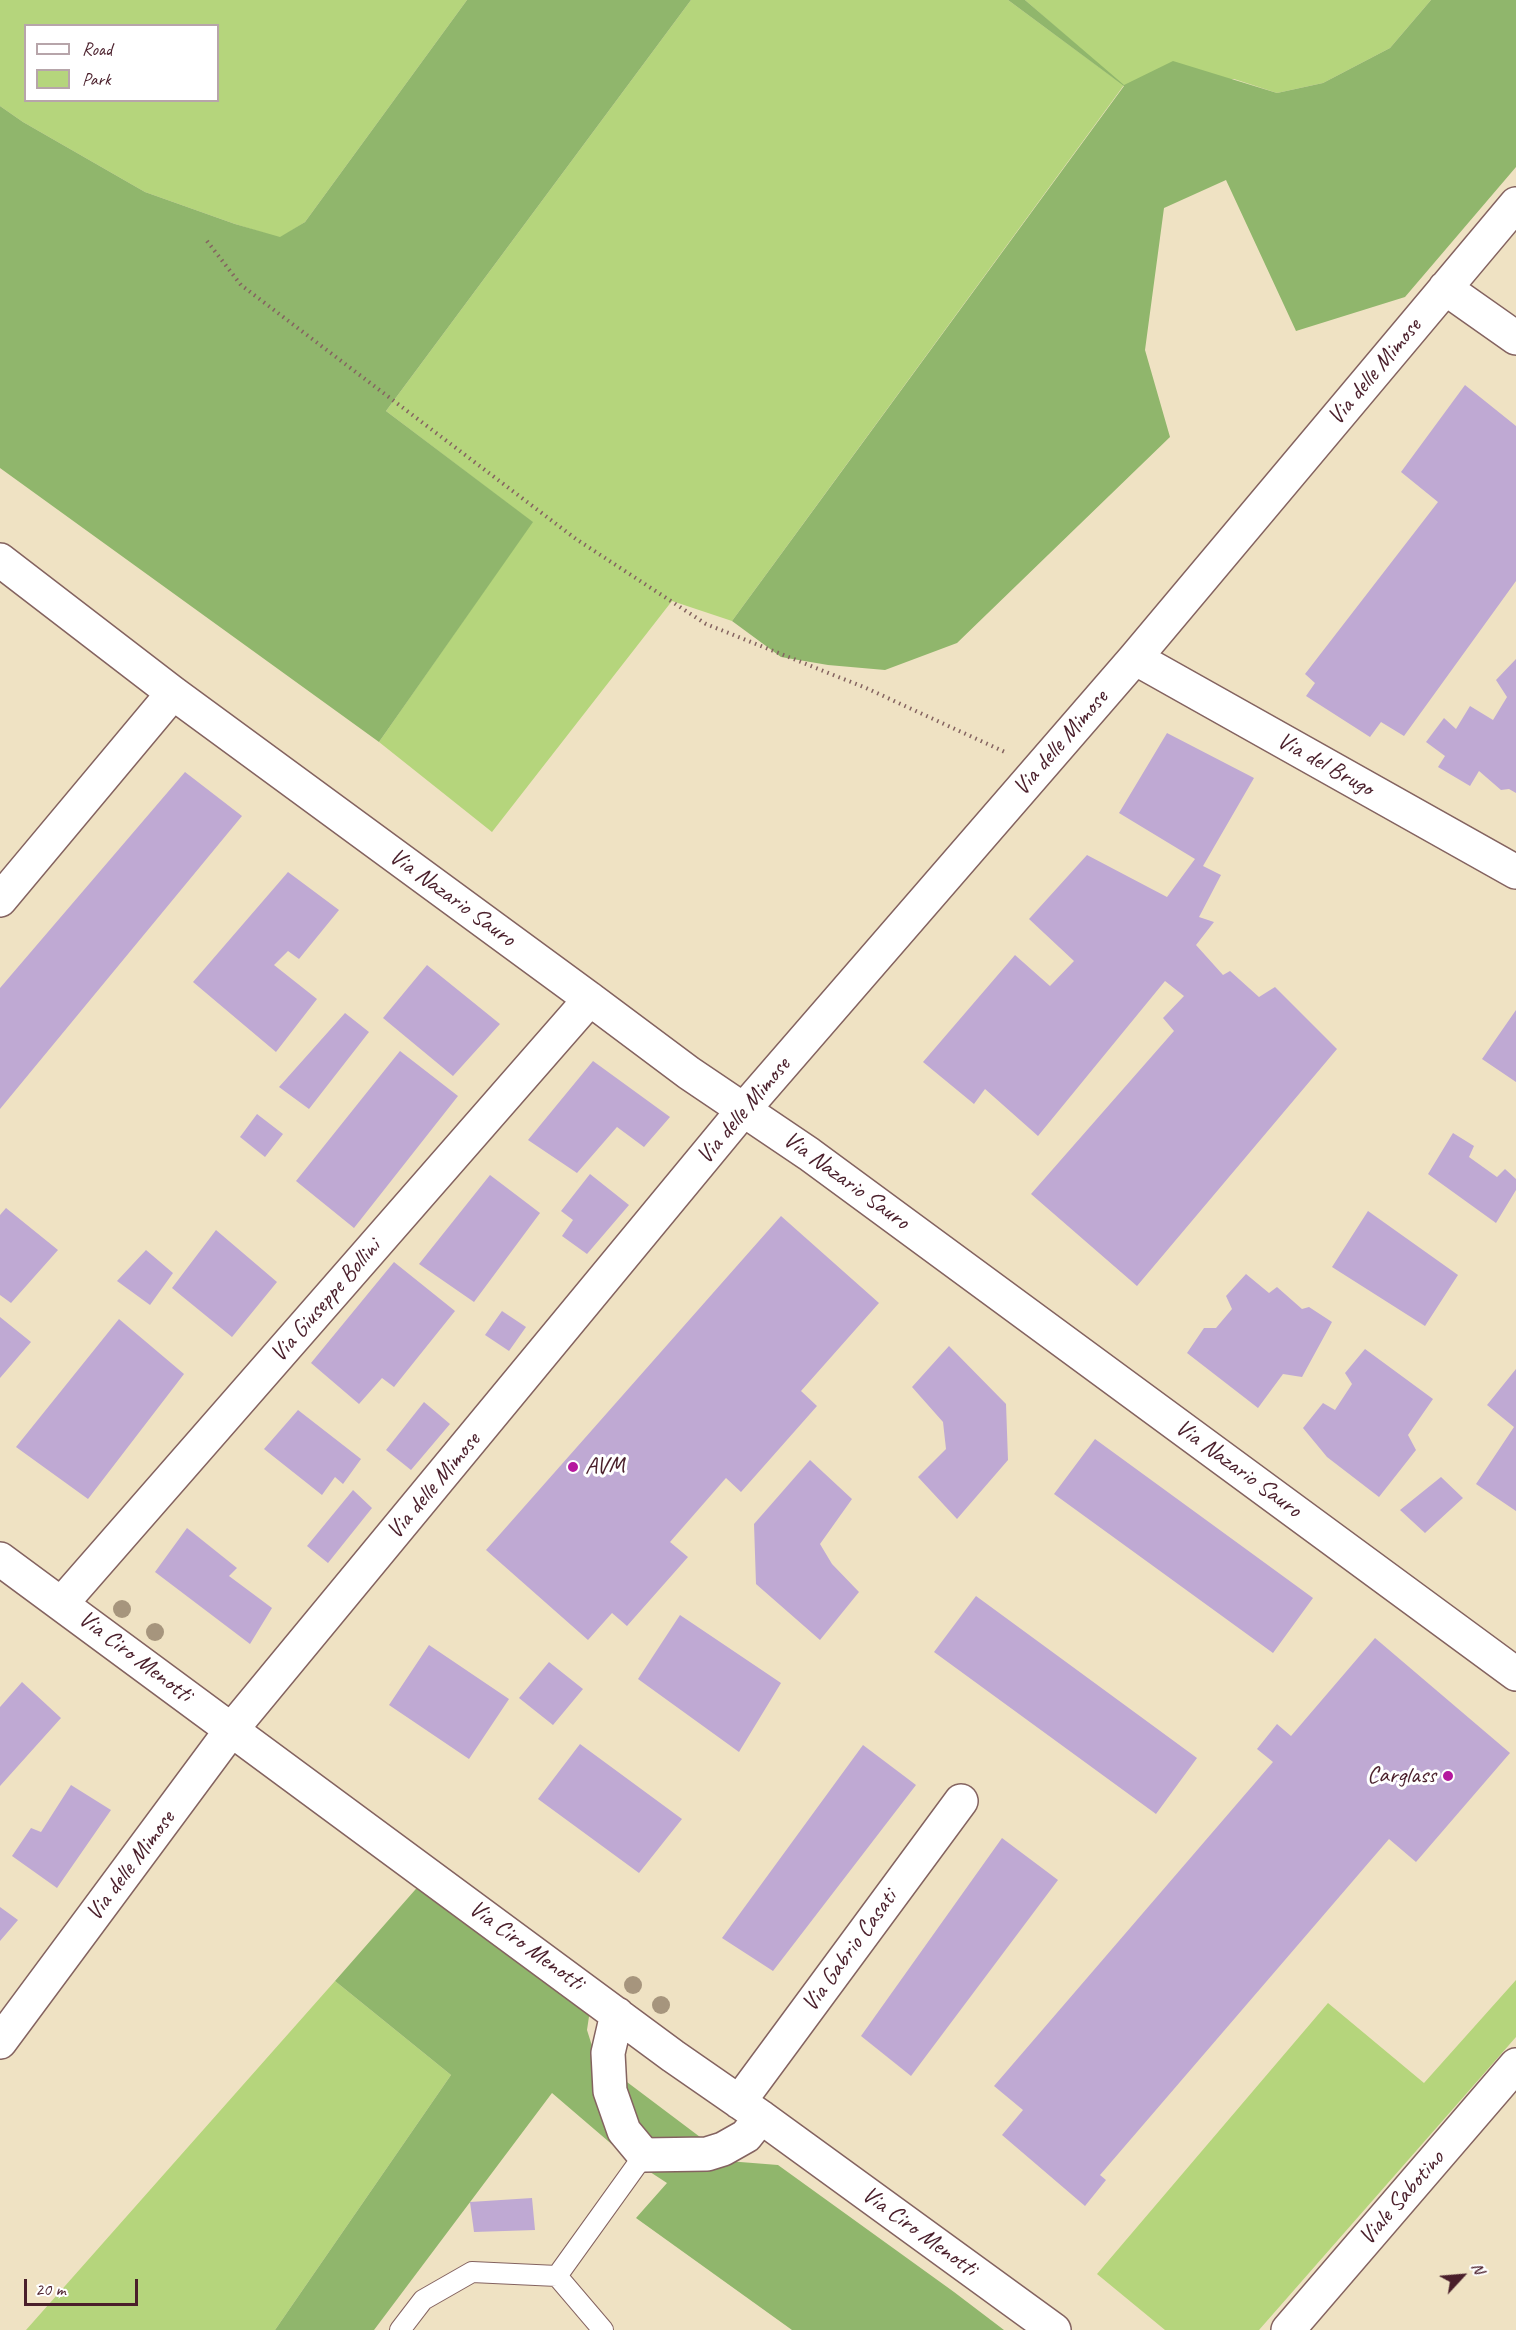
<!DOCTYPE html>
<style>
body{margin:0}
#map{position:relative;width:1516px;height:2330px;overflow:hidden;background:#efe2c3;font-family:Caveat,sans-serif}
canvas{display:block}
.legend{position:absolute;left:24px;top:24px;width:195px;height:78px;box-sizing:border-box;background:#fff;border:2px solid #b7a5aa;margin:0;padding:8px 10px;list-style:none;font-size:18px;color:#4a1f2b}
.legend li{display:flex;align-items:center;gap:12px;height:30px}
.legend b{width:30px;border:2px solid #b7a5aa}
.north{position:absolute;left:1432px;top:2246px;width:60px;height:60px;-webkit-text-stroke:4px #fff;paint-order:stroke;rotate:64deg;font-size:16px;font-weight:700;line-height:24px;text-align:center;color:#4a1f2b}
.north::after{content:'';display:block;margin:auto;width:21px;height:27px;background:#4a1f2b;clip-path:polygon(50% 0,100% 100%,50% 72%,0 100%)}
.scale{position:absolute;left:24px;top:2279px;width:114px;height:27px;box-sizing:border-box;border:3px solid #4a1f2b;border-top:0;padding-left:8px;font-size:18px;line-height:21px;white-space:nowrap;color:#4a1f2b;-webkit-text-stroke:4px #fff;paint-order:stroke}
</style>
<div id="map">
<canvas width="1516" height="2330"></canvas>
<ul class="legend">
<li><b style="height:8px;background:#fff"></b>Road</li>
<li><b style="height:16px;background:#b5d57c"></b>Park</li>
</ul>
<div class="north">N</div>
<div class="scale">20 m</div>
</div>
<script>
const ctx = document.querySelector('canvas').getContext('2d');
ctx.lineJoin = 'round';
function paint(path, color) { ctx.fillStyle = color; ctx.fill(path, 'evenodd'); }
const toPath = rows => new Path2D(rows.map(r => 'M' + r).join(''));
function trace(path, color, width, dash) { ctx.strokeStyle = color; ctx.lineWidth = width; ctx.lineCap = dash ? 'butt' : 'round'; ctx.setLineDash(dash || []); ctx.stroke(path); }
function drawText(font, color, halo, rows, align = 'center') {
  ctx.font = font + ' Caveat,sans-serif'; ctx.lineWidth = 6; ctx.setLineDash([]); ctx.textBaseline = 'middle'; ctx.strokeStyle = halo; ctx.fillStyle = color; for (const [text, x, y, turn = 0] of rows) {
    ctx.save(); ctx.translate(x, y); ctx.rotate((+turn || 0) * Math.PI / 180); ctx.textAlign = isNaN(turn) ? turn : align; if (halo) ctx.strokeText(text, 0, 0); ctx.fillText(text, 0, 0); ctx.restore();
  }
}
paint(toPath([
 [0,0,467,0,305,222,280,238,235,224,145,192,23,122,0,106],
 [26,26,218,26,218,100,26,100],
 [691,0,1008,0,1115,79,1025,0,1431,0,1390,48,1323,83,1277,93,1234,79,1124,85,732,621,672,601,492,832,379,742,532,522,386,411],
 [1516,1980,1516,2037,1259,2330,1165,2330,1097,2274,1328,2003,1424,2083],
 [335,1981,451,2075,275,2330,26,2330]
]), '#b5d57c');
paint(toPath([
 [467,0,691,0,386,411,533,522,379,742,0,468,0,106,23,122,145,192,235,224,280,237,305,222],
 [1008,0,1025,0,1124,85,1173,61,1277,93,1323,83,1390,48,1431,0,1516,0,1516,167,1405,297,1296,331,1226,180,1164,208,1145,350,1170,437,957,643,885,670,828,665,781,657,732,621,1124,86],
 [422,1882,591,2003,587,2030,621,2138,615,2147,552,2093,374,2330,275,2330,451,2075,335,1981],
 [619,2076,708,2143,648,2148],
 [677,2157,778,2165,954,2292,1004,2330,792,2330,636,2218,667,2183,647,2170]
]), '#90b66c');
paint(toPath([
 [1465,385,1516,426,1516,581,1404,736,1381,722,1370,737,1306,696,1315,683,1305,674,1438,502,1401,472],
 [1516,659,1516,793,1509,789,1501,790,1479,771,1470,786,1438,767,1445,756,1426,742,1444,718,1456,729,1470,706,1493,720,1507,697,1496,680],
 [1167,733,1254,778,1203,866,1221,875,1199,917,1214,922,1196,945,1223,975,1230,971,1259,997,1275,987,1337,1049,1137,1286,1031,1194,1174,1031,1163,1018,1184,996,1165,981,1038,1136,985,1089,974,1104,923,1062,1015,955,1050,986,1074,961,1029,919,1087,855,1167,897,1195,859,1119,813],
 [185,772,242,816,0,1109,0,988],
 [288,872,339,910,299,959,288,951,274,965,317,999,276,1052,193,982],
 [427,965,500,1024,453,1076,383,1018],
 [1516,1010,1516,1082,1482,1059],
 [345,1013,369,1032,309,1109,279,1087],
 [400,1051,458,1096,354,1228,296,1181],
 [593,1061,670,1117,644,1147,617,1127,577,1173,528,1140],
 [257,1114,283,1134,265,1157,240,1137],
 [1453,1133,1474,1146,1469,1157,1497,1177,1505,1169,1516,1179,1516,1190,1496,1223,1428,1174],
 [590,1174,629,1205,587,1254,562,1236,573,1220,561,1211],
 [490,1175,540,1213,474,1302,419,1264],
 [6,1208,58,1250,11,1303,0,1295,0,1215],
 [1368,1211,1458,1275,1425,1326,1332,1267],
 [781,1216,879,1303,801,1391,817,1406,741,1492,726,1478,670,1542,688,1557,627,1626,612,1613,588,1640,486,1550],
 [216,1230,277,1282,232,1337,172,1288],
 [146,1250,173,1273,150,1305,117,1281],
 [394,1262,455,1311,394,1387,382,1378,359,1404,311,1363],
 [1246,1274,1269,1293,1277,1287,1302,1309,1309,1307,1332,1322,1302,1377,1283,1374,1258,1408,1187,1353,1204,1328,1216,1328,1232,1309,1226,1296],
 [502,1311,526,1327,509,1351,485,1335],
 [0,1317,31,1342,0,1378],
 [119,1319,184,1374,88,1499,16,1447],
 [949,1346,1006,1404,1008,1460,957,1519,918,1477,946,1449,943,1422,912,1387],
 [1365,1349,1433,1399,1408,1435,1416,1450,1379,1497,1327,1457,1303,1428,1323,1403,1335,1410,1352,1384,1345,1373],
 [1516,1369,1516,1511,1476,1484,1514,1427,1487,1405],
 [424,1402,450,1424,411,1470,386,1450],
 [298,1410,361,1459,343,1484,335,1477,322,1495,264,1449],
 [1095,1439,1313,1598,1273,1653,1054,1494],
 [810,1460,852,1499,820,1544,832,1564,859,1592,820,1640,756,1584,754,1524],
 [1441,1477,1463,1498,1425,1533,1400,1510],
 [353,1490,372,1508,328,1563,307,1546],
 [187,1528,237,1568,229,1576,272,1608,250,1644,155,1572],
 [976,1596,1197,1758,1156,1814,934,1652],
 [680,1615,781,1683,739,1752,638,1679],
 [1375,1638,1510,1753,1416,1862,1389,1839,1100,2175,1106,2180,1085,2206,1002,2135,1023,2110,994,2086,1273,1762,1257,1749,1277,1724,1291,1736],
 [429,1645,509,1699,469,1759,389,1705],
 [549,1662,583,1689,553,1725,519,1698],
 [22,1682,61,1718,0,1786,0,1707],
 [580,1744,682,1819,639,1873,538,1799],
 [863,1745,916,1785,773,1971,722,1938],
 [71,1785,111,1810,57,1888,12,1856,31,1828,41,1832],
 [1002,1838,1058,1880,911,2076,861,2036],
 [0,1907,18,1920,0,1941],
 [532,2198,535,2230,474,2232,470,2202]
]), '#bfa9d3');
const service = toPath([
 [557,2276,644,2155],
 [400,2330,423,2300,472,2272,557,2276,603,2330]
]);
const minor = toPath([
 [1445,288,1516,338],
 [0,560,173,693,590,999,689,1073,809,1154,1516,1674],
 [1135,658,1516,872],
 [0,900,173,693],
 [0,1559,673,2056,761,2117,1054,2330],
 [62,1603,590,999],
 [617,2014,608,2053,610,2091,624,2131,644,2155,707,2154,723,2149,746,2136,761,2117],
 [0,2042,232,1729,745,1108,1135,658,1516,204],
 [739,2102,961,1801]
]);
const tertiary = toPath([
 [1288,2330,1516,2065]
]);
trace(service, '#846360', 22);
trace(minor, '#846360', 36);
trace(tertiary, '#846360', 36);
trace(toPath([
 [207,241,241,285,576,539,706,624,866,688,1007,753]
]), '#846360', 4, [1.5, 4.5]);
trace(service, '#fff', 20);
trace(minor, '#fff', 33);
trace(tertiary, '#fff', 33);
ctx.fillStyle = '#a6957d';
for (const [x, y] of [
 [122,1609],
 [155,1632],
 [633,1985],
 [661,2005]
]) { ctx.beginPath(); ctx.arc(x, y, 9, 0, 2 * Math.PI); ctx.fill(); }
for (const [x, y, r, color] of [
 [573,1467,6,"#b5179e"],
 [1448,1776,6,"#b5179e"]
]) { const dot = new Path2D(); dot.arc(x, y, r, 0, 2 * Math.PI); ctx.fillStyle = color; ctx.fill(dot); trace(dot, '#fff', 2); }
drawText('24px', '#4a1f2b', '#fff', [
 ["Via delle Mimose",1375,372,-50],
 ["Via delle Mimose",1061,743,-49],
 ["Via del Brugo",1325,765,29],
 ["Via Nazario Sauro",452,898,36],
 ["Via delle Mimose",744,1111,-50],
 ["Via Nazario Sauro",846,1181,36],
 ["Via Giuseppe Bollini",326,1301,-49],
 ["Via Nazario Sauro",1238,1469,36],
 ["Via delle Mimose",434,1486,-50],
 ["Via Ciro Menotti",135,1657,37],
 ["Via delle Mimose",131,1866,-53],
 ["Via Ciro Menotti",526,1946,36],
 ["Via Gabrio Casati",850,1951,-54],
 ["Viale Sabotino",1402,2198,-49],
 ["Via Ciro Menotti",919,2232,36]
]);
drawText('24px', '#4a1f2b', '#fff', [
 ["AVM",585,1467],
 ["Carglass",1436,1776,"right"]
], 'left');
</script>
